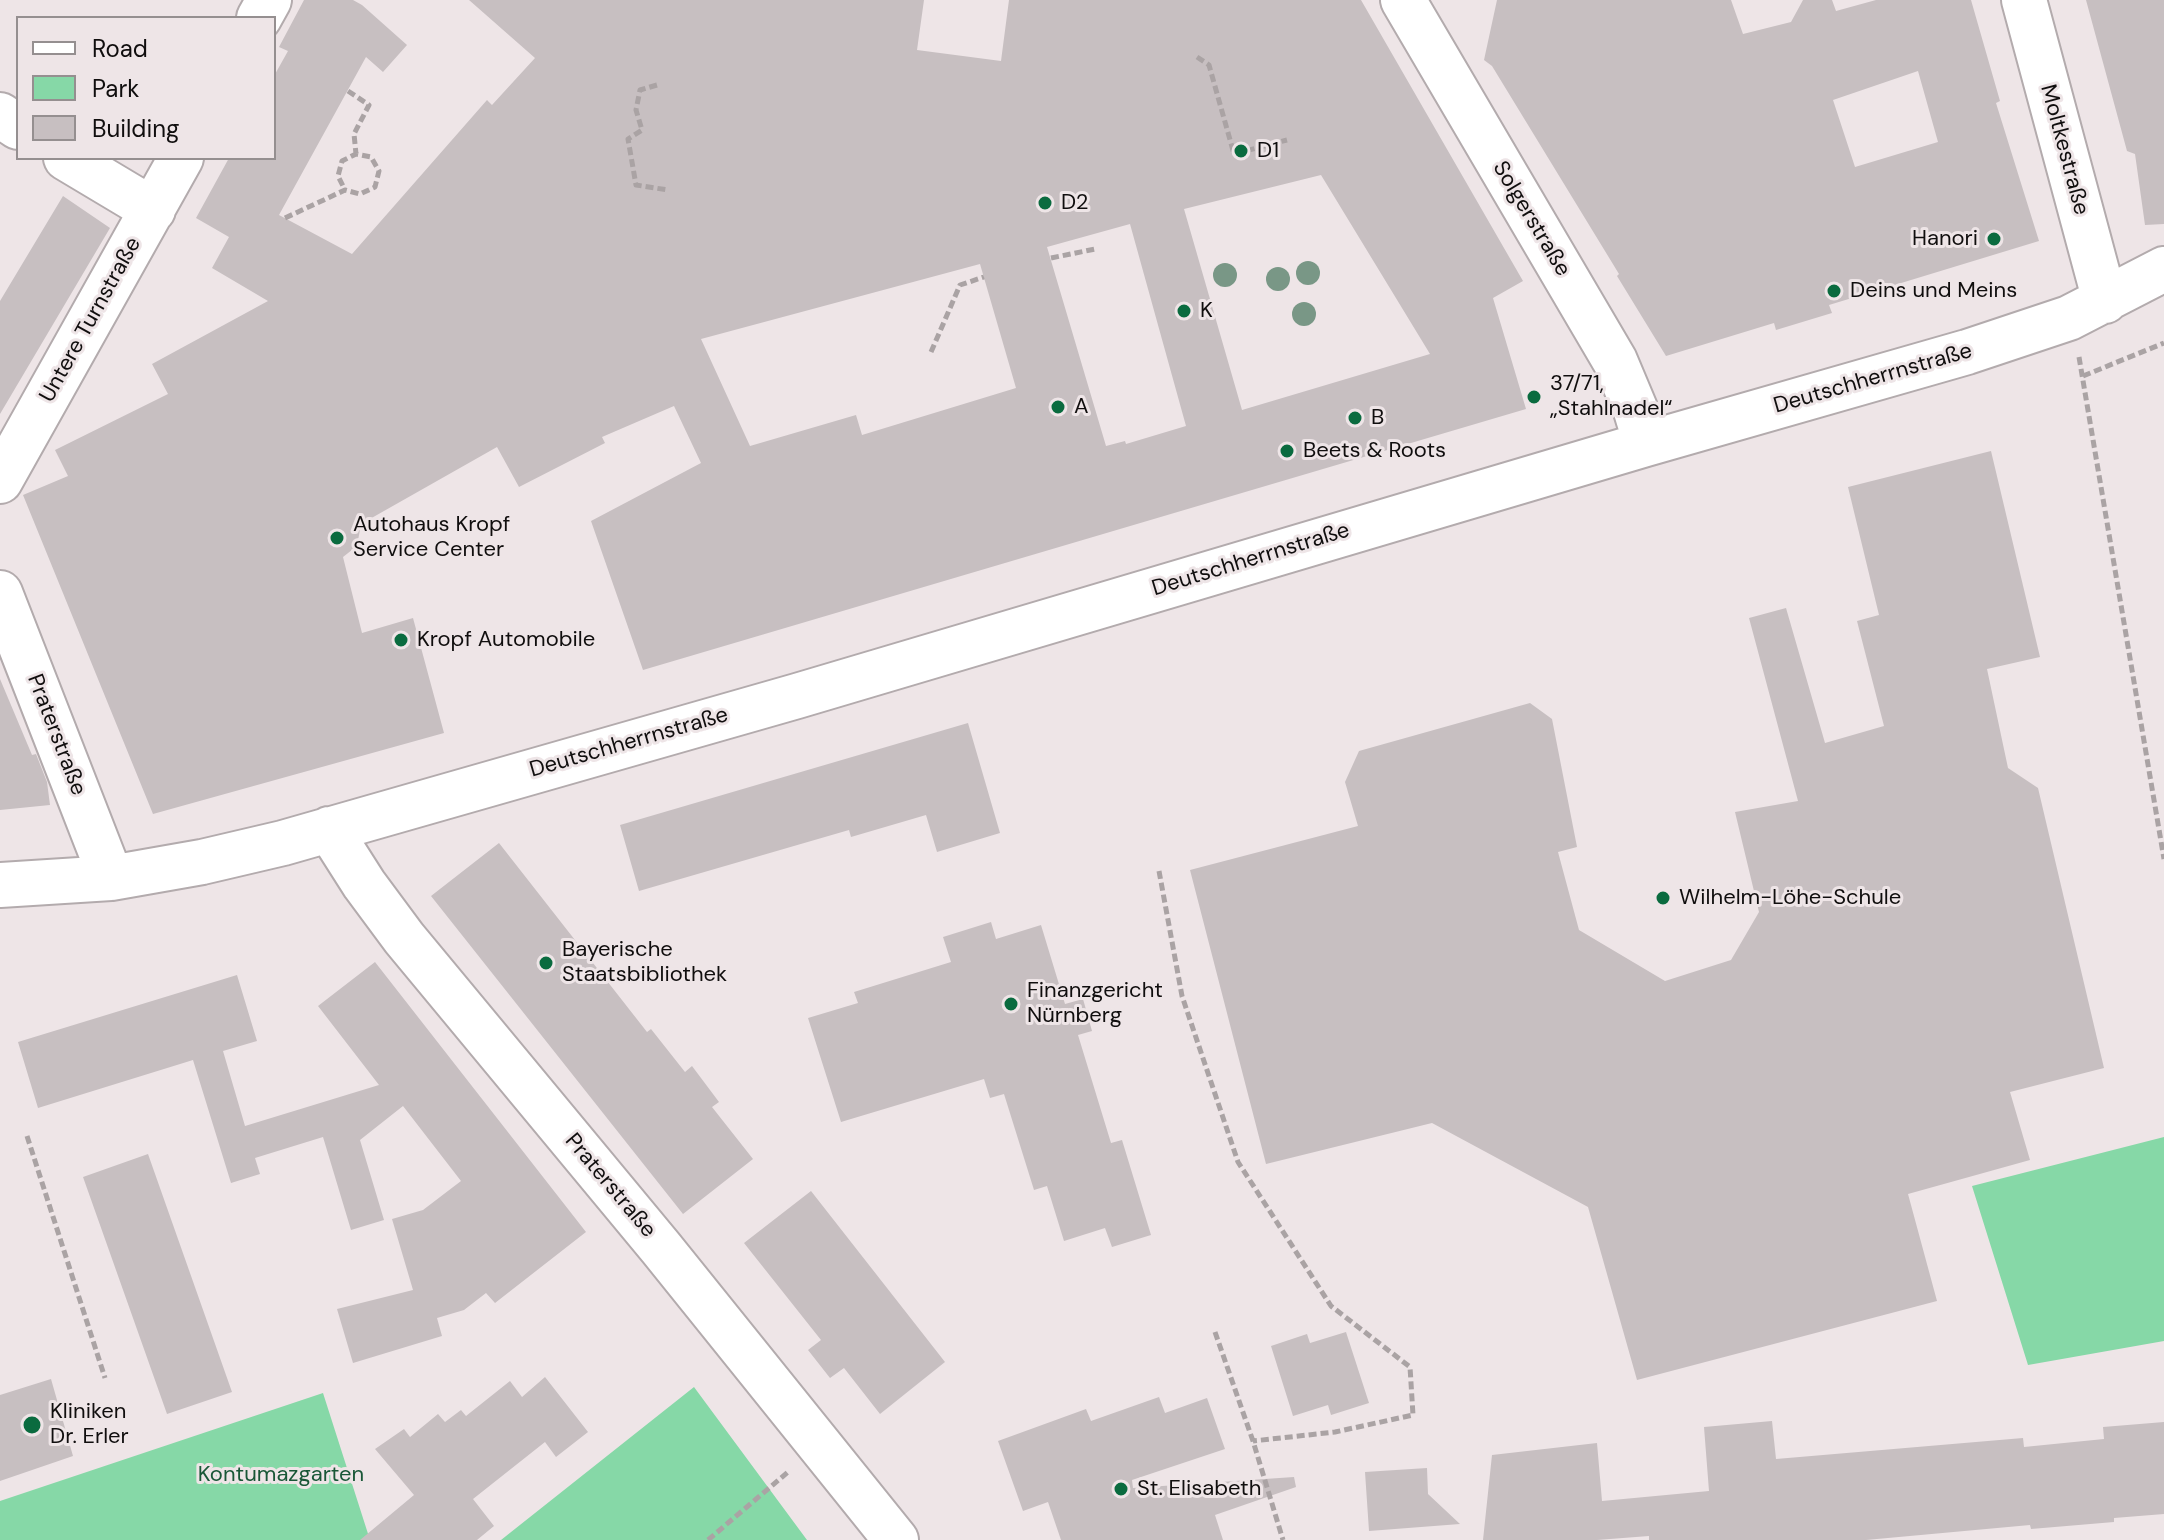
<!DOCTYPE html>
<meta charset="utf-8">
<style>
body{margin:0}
#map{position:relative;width:2164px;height:1540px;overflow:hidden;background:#eee5e7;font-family:"DM Sans",sans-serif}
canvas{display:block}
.legend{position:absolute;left:16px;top:16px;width:260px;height:144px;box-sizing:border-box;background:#eee5e7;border:2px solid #958f90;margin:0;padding:10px 14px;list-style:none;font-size:24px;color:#100e0e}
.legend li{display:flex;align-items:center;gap:16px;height:40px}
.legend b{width:40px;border:2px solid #958f90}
</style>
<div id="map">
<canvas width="2164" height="1540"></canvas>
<ul class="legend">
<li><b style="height:10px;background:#fff"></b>Road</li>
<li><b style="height:22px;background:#86d8a7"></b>Park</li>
<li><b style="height:22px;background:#c7bfc1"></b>Building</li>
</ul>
</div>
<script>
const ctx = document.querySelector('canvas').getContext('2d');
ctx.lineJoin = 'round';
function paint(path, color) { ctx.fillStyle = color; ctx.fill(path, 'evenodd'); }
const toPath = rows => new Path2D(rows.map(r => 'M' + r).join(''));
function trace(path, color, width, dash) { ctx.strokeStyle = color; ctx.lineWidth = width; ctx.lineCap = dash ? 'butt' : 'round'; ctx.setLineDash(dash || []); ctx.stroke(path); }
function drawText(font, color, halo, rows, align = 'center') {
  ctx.font = font + ' "DM Sans",sans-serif'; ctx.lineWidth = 6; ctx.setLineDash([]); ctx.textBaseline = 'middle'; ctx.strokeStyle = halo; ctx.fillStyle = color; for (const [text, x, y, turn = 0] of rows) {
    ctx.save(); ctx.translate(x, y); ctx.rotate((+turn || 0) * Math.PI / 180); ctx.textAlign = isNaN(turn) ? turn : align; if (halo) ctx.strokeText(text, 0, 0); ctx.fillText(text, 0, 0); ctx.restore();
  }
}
paint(toPath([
 [2164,1137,2164,1341,2028,1365,1972,1186],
 [694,1387,807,1540,501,1540],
 [323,1393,370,1540,0,1540,0,1501]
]), '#86d8a7');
paint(toPath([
 [304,0,353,0,362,5,407,45,383,72,366,57,279,215,352,254,487,100,492,105,535,58,469,0,924,0,917,50,1001,61,1009,0,1361,0,1523,281,1493,298,1526,409,643,670,591,521,701,463,674,406,602,437,605,443,519,487,497,447,361,524,357,546,343,557,362,633,413,618,444,733,153,814,23,495,68,476,55,450,168,394,152,364,268,301,212,268,229,237,196,218,229,158,274,158,274,76,288,51,279,47],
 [1321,175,1430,354,1242,410,1184,209],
 [1130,224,1186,426,1126,444,1125,441,1106,446,1047,247],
 [980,264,1016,388,862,435,856,415,750,446,701,339],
 [1497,0,1731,0,1743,34,1791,22,1803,0,1832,0,1836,11,1876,0,1971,0,2000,101,1996,103,2039,241,1829,305,1832,313,1776,330,1774,323,1666,356,1617,276,1619,274,1492,66,1484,60],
 [1918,71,1938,142,1855,167,1833,100],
 [2086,0,2164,0,2164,224,2145,225,2135,154,2127,151],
 [63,196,110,228,0,414,0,301],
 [1991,451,2040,657,1987,669,2008,768,2038,788,2104,1068,2010,1092,2030,1160,1908,1194,1937,1301,1637,1380,1588,1207,1432,1123,1266,1164,1190,870,1358,826,1345,782,1359,751,1530,703,1552,719,1577,847,1558,852,1579,930,1665,981,1731,960,1759,912,1735,812,1798,801,1749,618,1786,608,1825,743,1884,726,1857,621,1879,615,1848,487],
 [0,679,32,755,36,754,47,782,50,805,0,810],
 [968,723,1000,833,937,852,926,815,851,837,849,830,639,891,620,825],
 [499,843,647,1032,651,1029,685,1072,692,1066,719,1102,712,1107,753,1159,683,1214,431,896],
 [991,922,996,939,1041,925,1065,1004,1083,999,1092,1031,1078,1035,1111,1143,1122,1140,1151,1235,1112,1247,1105,1228,1064,1241,1047,1186,1034,1190,1004,1094,990,1098,984,1079,841,1122,808,1018,858,1003,854,992,951,962,943,937],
 [375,962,586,1232,495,1303,486,1293,464,1310,437,1318,442,1336,353,1363,337,1309,413,1290,392,1219,423,1210,461,1181,403,1106,360,1140,384,1220,351,1230,323,1137,255,1158,260,1174,231,1183,193,1060,38,1108,18,1042,237,975,257,1041,223,1051,245,1126,379,1085,318,1006],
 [148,1154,232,1392,167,1414,83,1177],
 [811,1191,945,1362,880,1414,844,1368,830,1378,808,1350,821,1340,744,1243],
 [1346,1332,1369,1403,1331,1415,1328,1405,1293,1416,1271,1346,1307,1334,1310,1343],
 [545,1377,588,1432,556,1457,545,1442,473,1499,494,1526,477,1540,360,1540,414,1495,375,1449,404,1429,410,1437,438,1414,445,1422,461,1410,466,1416,510,1381,522,1397],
 [51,1379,73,1456,0,1481,0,1395],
 [1159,1397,1165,1413,1207,1398,1225,1449,1132,1480,1133,1488,1294,1477,1296,1487,1215,1515,1223,1540,1061,1540,1048,1502,1023,1511,998,1441,1086,1409,1091,1421],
 [1772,1421,1776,1459,2023,1438,2024,1447,2104,1439,2103,1427,2164,1422,2164,1514,2114,1518,2114,1522,2031,1529,2030,1525,1866,1540,1649,1540,1649,1536,1597,1540,1483,1540,1492,1455,1597,1443,1602,1501,1709,1491,1704,1427],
 [1427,1468,1428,1494,1460,1524,1369,1531,1365,1472]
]), '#c7bfc1');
const minor = toPath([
 [1403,0,1615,361,1636,411,1646,444],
 [2024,0,2105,301],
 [259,18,269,0],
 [0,115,18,127],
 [66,158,153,210],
 [0,481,181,158],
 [0,593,111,878],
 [329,829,364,884,404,938,661,1248,896,1540],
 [0,885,111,878,202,862,283,843,797,696,1646,444,1967,352,2069,318,2164,269]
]);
trace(minor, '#b3abad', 48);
trace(toPath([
 [1197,57,1209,65,1234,154,1287,140],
 [657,85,640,90,636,110,642,130,628,139,636,185,668,190],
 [348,91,369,105,354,134,356,154],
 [285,218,345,190,360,194,375,187,379,171,371,157,356,154,342,161,338,176,345,190],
 [1051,258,1095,249],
 [931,352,960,285,984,277],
 [2079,357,2164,859],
 [2083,376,2164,343],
 [1159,871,1182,996,1238,1162,1331,1306,1410,1367,1413,1415,1335,1432,1253,1441],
 [27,1136,105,1378],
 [1215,1332,1253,1441,1283,1540],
 [708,1540,788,1472]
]), '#aaa3a4', 5, [8, 4]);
trace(minor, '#fff', 44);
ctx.fillStyle = '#799786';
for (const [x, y] of [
 [1308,273],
 [1225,275],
 [1278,279],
 [1304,314]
]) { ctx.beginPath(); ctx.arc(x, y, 12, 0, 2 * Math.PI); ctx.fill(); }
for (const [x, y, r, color] of [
 [1241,151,8,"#0a6b3f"],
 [1045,203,8,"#0a6b3f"],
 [1994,239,8,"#0a6b3f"],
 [1834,291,8,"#0a6b3f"],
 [1184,311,8,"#0a6b3f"],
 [1534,397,8,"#0a6b3f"],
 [1058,407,8,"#0a6b3f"],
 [1355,418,8,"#0a6b3f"],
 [1287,451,8,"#0a6b3f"],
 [337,538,8,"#0a6b3f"],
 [401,640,8,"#0a6b3f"],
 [1663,898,8,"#0a6b3f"],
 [546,963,8,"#0a6b3f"],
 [1011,1004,8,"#0a6b3f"],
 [32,1425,10,"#0a6b3f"],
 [1121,1489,8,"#0a6b3f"]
]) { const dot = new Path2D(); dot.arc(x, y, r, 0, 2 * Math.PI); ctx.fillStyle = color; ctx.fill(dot); trace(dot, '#eee5e7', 3); }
drawText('22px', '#100e0e', '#eee5e7', [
 ["Moltkestraße",2064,150,75],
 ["Solgerstraße",1531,219,59],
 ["Untere Turnstraße",91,320,-61],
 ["Deutschherrnstraße",1873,379,-16],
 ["Deutschherrnstraße",1251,560,-17],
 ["Praterstraße",56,735,69],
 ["Deutschherrnstraße",629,743,-16],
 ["Praterstraße",610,1186,50]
]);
drawText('22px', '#100e0e', '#eee5e7', [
 ["D1",1257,151],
 ["D2",1061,203],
 ["Hanori",1978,239,"right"],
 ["Deins und Meins",1850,291],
 ["K",1200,311],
 ["37/71,",1550,384],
 ["„Stahlnadel“",1550,409],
 ["A",1074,407],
 ["B",1371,418],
 ["Beets & Roots",1303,451],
 ["Autohaus Kropf",353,525],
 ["Service Center",353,550],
 ["Kropf Automobile",417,640],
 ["Wilhelm-Löhe-Schule",1679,898],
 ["Bayerische",562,950],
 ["Staatsbibliothek",562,975],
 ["Finanzgericht",1027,991],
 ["Nürnberg",1027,1016],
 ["Kliniken",50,1412],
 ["Dr. Erler",50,1437],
 ["St. Elisabeth",1137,1489]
], 'left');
drawText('22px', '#195737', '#eee5e7', [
 ["Kontumazgarten",281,1475]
]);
</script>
